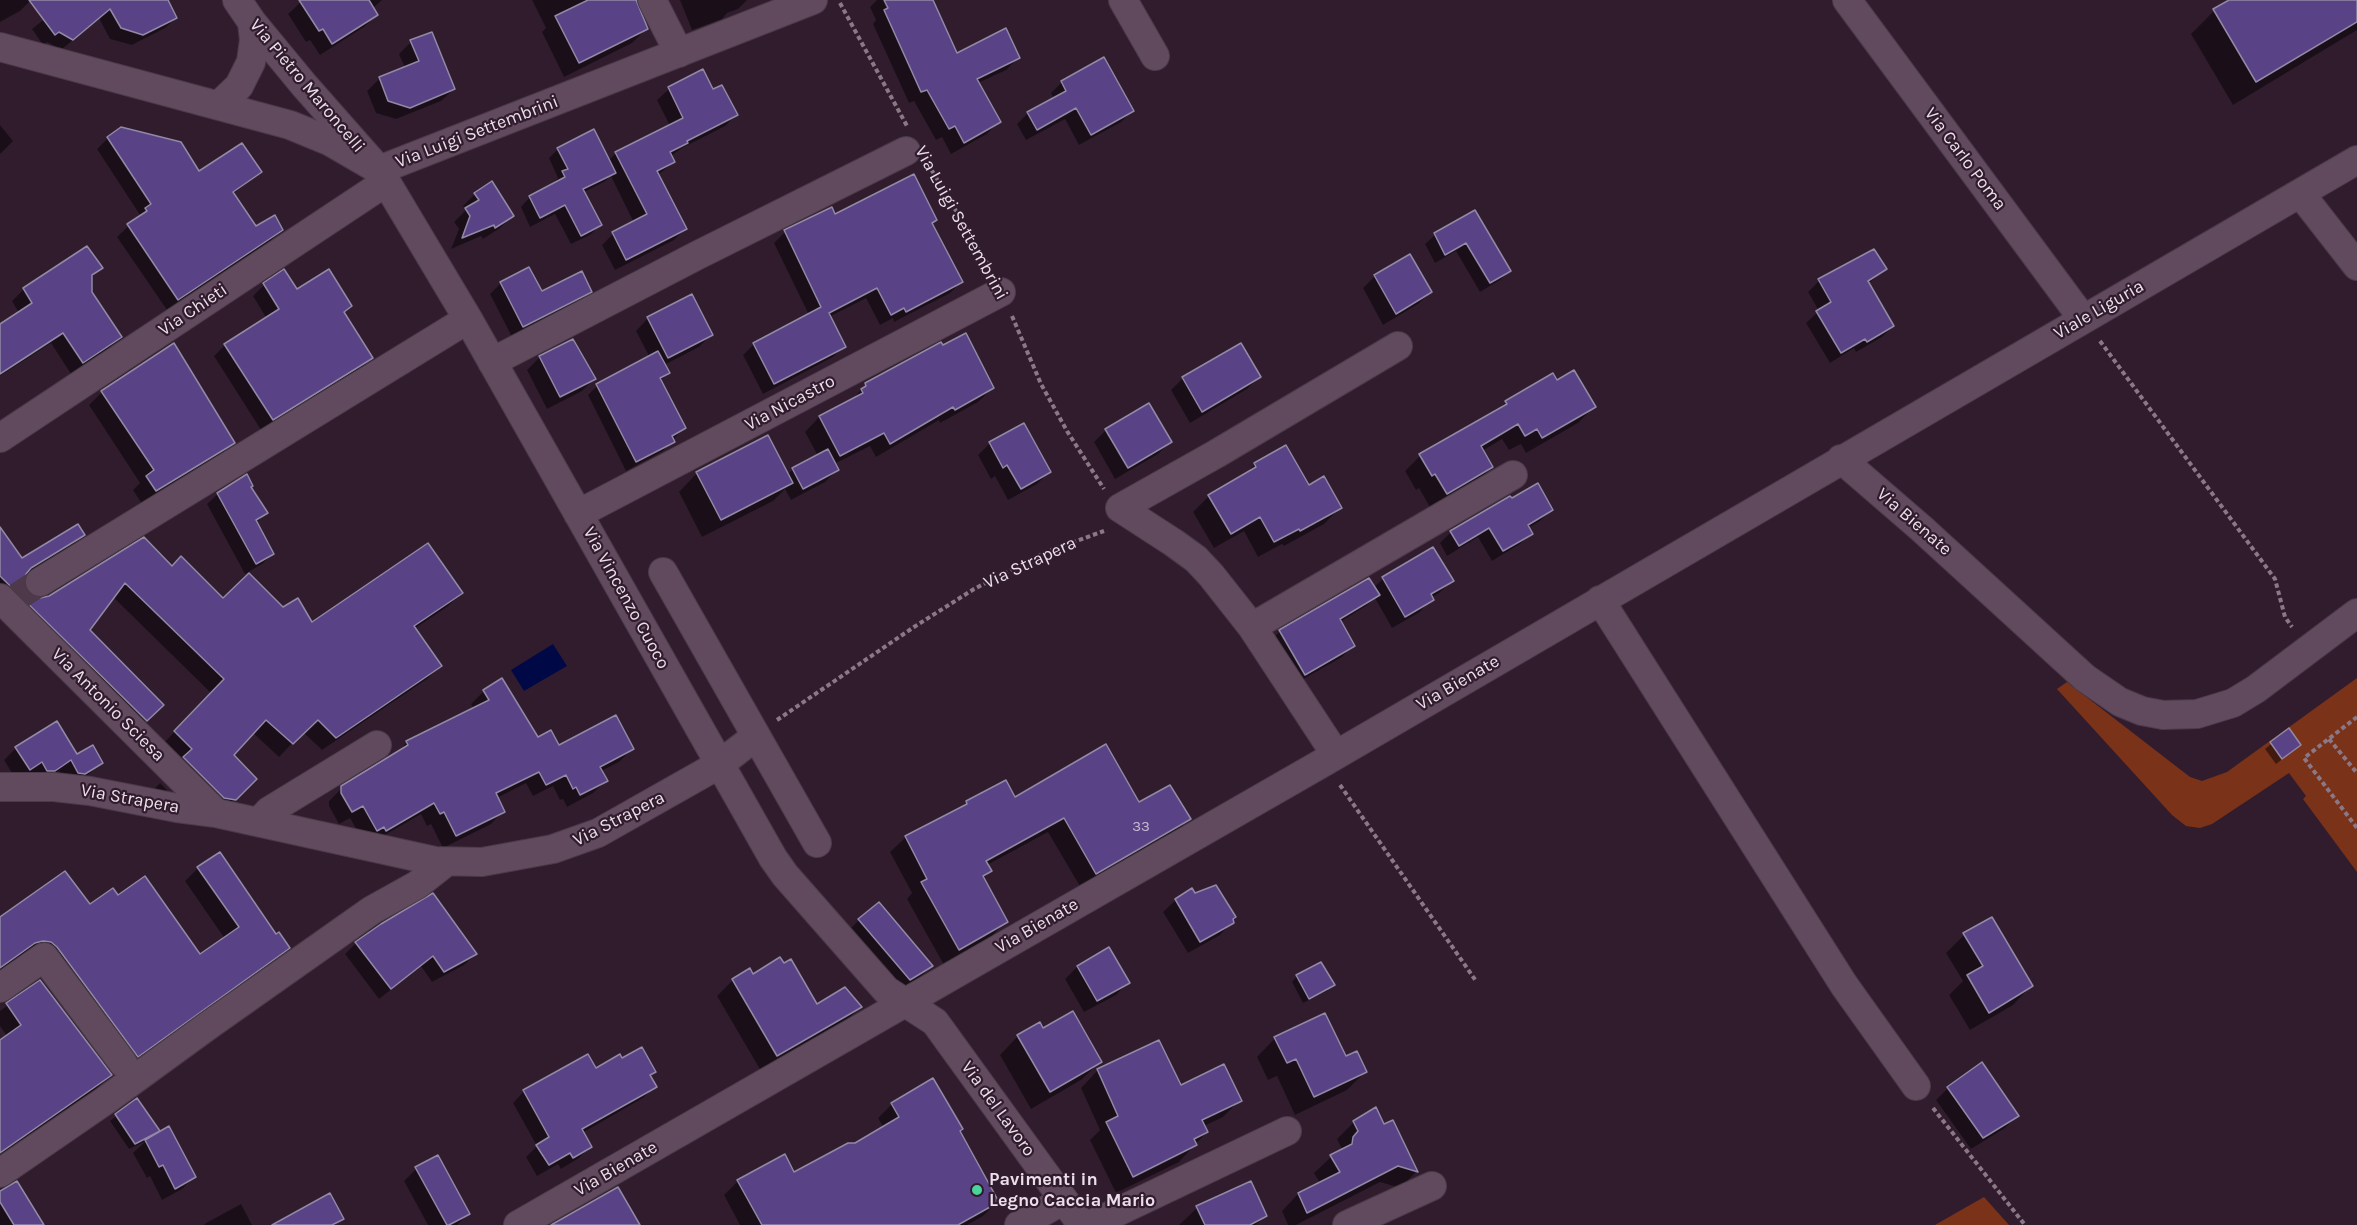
<!DOCTYPE html>
<style>
body{margin:0}
canvas{display:block;background:#311c2e}
</style>
<canvas width="2357" height="1225"></canvas>
<script>
const ctx = document.querySelector('canvas').getContext('2d');
ctx.lineJoin = 'round';
function paint(path, color) { ctx.fillStyle = color; ctx.fill(path, 'evenodd'); }
const toPath = rows => new Path2D(rows.map(r => 'M' + r).join(''));
function trace(path, color, width, dash) { ctx.strokeStyle = color; ctx.lineWidth = width; ctx.lineCap = dash ? 'butt' : 'round'; ctx.setLineDash(dash || []); ctx.stroke(path); }
function drawText(font, color, halo, rows, align = 'center') {
  ctx.font = font + ' Karla,sans-serif'; ctx.lineWidth = 4.5; ctx.setLineDash([]); ctx.textBaseline = 'middle'; ctx.strokeStyle = halo; ctx.fillStyle = color; for (const [text, x, y, turn = 0] of rows) {
    ctx.save(); ctx.translate(x, y); ctx.rotate((+turn || 0) * Math.PI / 180); ctx.textAlign = isNaN(turn) ? turn : align; if (halo) ctx.strokeText(text, 0, 0); ctx.fillText(text, 0, 0); ctx.restore();
  }
}
paint(toPath([
 [2357,678,2357,872,2303,799,2306,796,2289,773,2212,824,2200,828,2186,826,2172,815,2057,689,2067,682,2190,777,2202,781,2227,772],
 [1984,1197,2009,1225,1935,1225]
]), '#7a3219');
paint(toPath([
 [553,644,567,666,524,691,511,670]
]), '#000945');
paint(toPath([
 [0,0,31,0,20,11,0,22],
 [96,0,166,0,176,18,165,28,132,45,110,39,99,18,61,50,47,42,43,45,32,29,63,4],
 [303,0,382,0,372,9,377,15,364,27,320,55,310,40,306,42,288,14],
 [532,0,634,0,646,29,632,43,564,77,542,32,546,28],
 [680,0,747,0,738,9,727,13,722,19,692,30],
 [877,0,883,0,890,16,886,0,932,0,956,55,1018,58,1006,70,978,83,999,121,987,134,951,154,942,137,936,140,914,101,909,103,873,24,876,20,870,7],
 [2232,0,2357,0,2357,30,2233,105,2191,34,2214,11],
 [411,42,454,89,441,101,396,119,376,113,367,91,379,79,405,68,399,54],
 [702,71,713,91,736,115,725,126,682,148,671,156,674,162,658,175,685,229,674,240,615,270,602,245,613,234,634,223,611,176,604,182,584,192,600,225,590,235,571,244,555,214,530,227,521,207,530,197,555,185,554,182,558,178,549,158,558,149,608,161,616,153,670,126,657,100,669,89],
 [1062,82,1133,110,1121,122,1079,145,1065,119,1026,140,1017,124,1028,113,1054,99,1051,93],
 [0,125,13,141,0,154],
 [108,138,199,173,260,172,233,194,256,228,281,230,270,241,167,310,117,237,140,215,97,149],
 [475,194,512,216,500,228,483,239,481,236,451,249,459,229,454,222,466,210,463,206],
 [831,209,834,216,931,224,961,282,950,293,894,322,893,318,880,325,866,298,829,317,844,346,833,357,763,394,743,355,754,344,809,315,774,243,785,232],
 [1475,212,1509,271,1500,280,1480,292,1456,251,1435,263,1425,244,1435,235],
 [87,248,101,268,91,278,90,293,120,337,108,349,71,374,51,343,0,376,0,325,19,313,12,301,24,289],
 [529,269,541,293,590,291,580,302,512,337,490,294,501,283],
 [1885,269,1868,284,1893,326,1882,337,1856,352,1854,348,1830,363,1806,323,1819,311,1808,292,1819,281],
 [284,271,296,291,343,313,371,358,360,369,261,430,214,356,225,345,267,319,253,296,264,285],
 [1375,276,1431,292,1418,304,1383,325,1363,288],
 [648,318,711,335,699,347,664,365,668,373,660,381,684,428,663,451,626,471,588,395,597,386,650,358,636,331],
 [572,341,594,379,582,391,547,409,527,370,539,358],
 [1259,377,1247,389,1190,423,1171,390,1183,378],
 [1556,382,1594,407,1578,423,1526,453,1521,444,1509,450,1502,439,1482,451,1492,467,1476,483,1431,509,1419,488,1416,490,1405,471,1420,456,1495,412,1506,402],
 [866,384,993,388,978,402,940,423,939,420,876,457,870,446,834,464,837,470,825,482,791,500,785,489,773,501,702,537,679,492,697,473,787,475,793,469,818,456,805,432,819,417,852,400],
 [102,392,233,442,220,456,142,504,133,490,140,483,89,405],
 [1106,430,1170,442,1158,454,1115,479,1094,442],
 [990,443,1049,472,1037,484,1008,500,995,476,991,479,978,455],
 [1255,464,1308,487,1340,508,1324,524,1284,546,1282,544,1258,557,1244,531,1214,548,1193,512,1209,496,1244,476],
 [250,487,266,513,256,523,273,554,262,564,245,574,207,504,218,494],
 [1510,498,1551,510,1540,521,1528,528,1531,533,1520,544,1492,561,1478,537,1447,556,1440,543,1451,532],
 [0,530,21,560,83,535,70,548,23,577,24,591,32,598,41,600,172,568,223,600,283,609,312,624,461,593,447,607,414,629,440,666,427,679,322,750,303,732,279,757,252,732,232,755,255,779,221,813,162,745,211,693,113,597,88,630,161,705,133,733,0,601],
 [1433,549,1452,581,1439,593,1431,598,1420,612,1392,628,1375,598,1366,606,1340,622,1353,645,1342,657,1293,685,1269,643,1280,631,1373,588,1383,579],
 [502,680,537,739,558,747,632,749,619,762,601,771,606,781,593,793,567,807,563,799,560,800,553,786,533,796,526,783,497,798,503,811,491,824,443,848,431,824,427,826,421,814,373,842,364,843,350,818,339,824,329,806,329,801,342,788,395,755,407,742,474,709,471,704,484,691],
 [2288,730,2294,750,2276,764,2265,749],
 [16,748,76,756,101,762,89,774,72,785,67,784,59,771,41,782,17,781,4,760],
 [160,783,167,790,162,795,151,792],
 [1014,799,1139,804,1189,819,1174,834,1081,888,1048,832,987,865,991,871,983,879,1006,921,991,937,944,965,907,899,912,893,890,852,906,837,959,810,967,802],
 [198,868,288,948,275,961,124,1069,29,953,20,956,0,971,0,931,117,897,199,956,225,939,185,881],
 [1194,895,1232,922,1220,935,1188,953,1163,912,1176,900],
 [859,920,931,966,913,984,891,997,841,938],
 [1964,935,2031,986,2013,1005,1970,1030,1949,995,1963,981,1946,953],
 [356,943,475,954,464,965,432,982,421,966,379,999,345,954],
 [1109,949,1128,982,1116,995,1084,1012,1065,979,1077,967],
 [752,976,816,1006,860,1007,844,1023,761,1071,717,996,733,980],
 [1297,976,1333,985,1327,991,1303,1003,1292,982],
 [40,982,110,1075,97,1088,0,1155,0,1041,7,1036,0,1026,0,1011],
 [1043,1030,1100,1062,1081,1080,1031,1109,1000,1055,1018,1036],
 [1275,1038,1345,1058,1365,1072,1347,1090,1295,1115,1277,1076,1268,1080,1257,1057],
 [1158,1042,1180,1087,1240,1100,1223,1117,1204,1126,1207,1132,1179,1162,1116,1193,1090,1140,1100,1130,1081,1088,1097,1071],
 [621,1060,654,1071,649,1076,655,1086,643,1098,582,1133,590,1146,579,1158,561,1169,558,1164,537,1176,526,1157,537,1146,513,1103,524,1091],
 [1948,1088,2017,1116,2005,1128,1971,1149,1936,1100],
 [137,1100,158,1131,152,1136,194,1177,182,1189,162,1200,150,1176,147,1178,133,1153,146,1141,129,1149,110,1121],
 [892,1104,958,1131,997,1202,983,1216,967,1225,740,1225,724,1195,738,1181,794,1174,855,1144,884,1128,878,1118],
 [1354,1122,1384,1126,1393,1122,1416,1172,1400,1188,1380,1182,1296,1225,1288,1225,1282,1211,1298,1194,1320,1183,1314,1173,1331,1157,1339,1153,1342,1149,1337,1139],
 [416,1169,468,1214,457,1225,428,1225,404,1181],
 [1250,1183,1265,1216,1256,1225,1179,1225,1197,1208],
 [0,1193,43,1225,0,1225],
 [241,1204,252,1225,204,1225,206,1223]
]), '#0007');
const building = toPath([
 [29,0,168,0,177,18,143,35,121,28,110,9,73,40,59,32,55,35,29,0],
 [299,0,369,0,378,15,332,44,323,29,319,31,299,0],
 [588,0,636,0,648,29,579,63,555,16,588,0],
 [884,0,933,0,957,53,1006,28,1020,58,977,79,1001,122,964,143,955,126,949,129,927,90,921,92,884,10,888,8,884,0],
 [2229,0,2357,0,2357,22,2256,82,2213,9,2229,0],
 [432,32,455,89,410,108,388,101,379,77,419,61,410,40,432,32],
 [1104,57,1134,111,1091,135,1076,108,1037,130,1027,112,1066,91,1061,81,1104,57],
 [703,69,713,89,722,85,738,115,687,141,688,143,670,152,675,162,657,171,687,229,626,260,612,232,647,214,615,152,683,118,668,87,703,69],
 [121,127,181,142,199,171,242,143,262,172,233,192,256,226,275,215,283,230,178,300,127,224,147,211,145,208,151,204,107,137,121,127],
 [594,129,616,173,583,189,602,225,581,236,565,205,540,218,529,196,565,177,562,171,568,169,557,148,594,129],
 [914,174,937,220,932,223,963,282,906,312,904,308,891,315,877,288,829,313,846,347,774,384,753,343,821,307,784,230,832,207,835,214,914,174],
 [492,181,514,216,495,228,494,225,462,238,470,216,465,208,479,200,474,193,492,181],
 [1475,210,1511,271,1490,283,1466,243,1445,255,1434,233,1475,210],
 [87,246,103,268,92,275,92,292,122,337,83,363,63,333,0,374,0,324,32,303,23,288,87,246],
 [1874,249,1887,269,1868,281,1894,326,1867,342,1865,339,1841,353,1816,311,1831,302,1818,279,1874,249],
 [1410,254,1432,292,1396,314,1374,275,1410,254],
 [529,267,542,291,582,271,592,292,523,327,500,282,529,267],
 [284,269,297,289,329,269,352,306,344,312,373,358,273,420,224,344,279,309,263,283,284,269],
 [692,294,713,335,668,358,647,317,692,294],
 [966,333,994,388,955,410,953,407,890,444,884,433,840,456,819,416,863,393,861,389,866,386,865,383,941,342,943,345,966,333],
 [573,339,596,379,560,397,539,356,573,339],
 [174,343,235,443,156,491,146,476,154,470,101,391,174,343],
 [1241,343,1261,377,1202,412,1182,377,1241,343],
 [658,351,670,373,660,378,686,428,672,436,675,442,636,462,596,384,658,351],
 [1574,370,1596,407,1542,438,1537,429,1525,436,1518,424,1481,446,1493,467,1447,494,1435,474,1432,476,1419,454,1507,404,1505,401,1553,373,1557,380,1574,370],
 [1149,403,1172,442,1128,468,1105,429,1149,403],
 [1024,423,1051,472,1021,489,1007,465,1003,468,989,442,1024,423],
 [768,435,793,483,721,520,696,472,768,435],
 [1286,445,1309,485,1324,476,1342,508,1300,531,1299,529,1274,542,1260,517,1231,534,1208,495,1256,467,1254,463,1286,445],
 [828,449,839,470,803,489,792,468,828,449],
 [247,474,253,486,251,487,268,513,256,520,274,554,256,564,217,493,247,474],
 [1538,483,1553,510,1528,525,1533,534,1503,551,1489,528,1459,546,1450,531,1510,496,1512,498,1538,483],
 [78,524,85,535,31,568,26,574,24,583,26,590,32,596,40,598,49,596,144,537,172,566,181,556,223,598,249,573,283,607,298,598,312,622,428,543,463,593,414,626,442,666,336,738,318,720,293,744,266,720,234,755,257,779,236,800,224,798,183,757,192,749,174,731,224,679,125,583,90,630,164,705,147,721,0,576,0,527,22,558,78,524],
 [1433,547,1454,581,1431,594,1434,600,1405,617,1382,577,1433,547],
 [1369,578,1380,595,1340,619,1355,646,1305,675,1279,630,1369,578],
 [502,678,538,737,551,730,559,745,616,715,634,749,600,767,608,781,580,795,576,787,573,789,566,775,546,785,539,772,496,793,505,812,456,836,444,812,440,814,434,803,386,831,384,827,377,831,363,806,352,812,341,793,341,786,408,745,406,741,489,700,483,690,502,678],
 [57,721,77,754,93,745,103,763,85,774,78,773,71,760,55,771,47,771,42,762,30,770,15,747,57,721],
 [2289,728,2301,745,2282,759,2270,742,2289,728],
 [1106,744,1139,802,1170,785,1191,819,1096,874,1064,818,986,861,992,871,983,876,1008,922,959,950,921,882,927,879,905,836,967,804,966,801,1006,780,1015,797,1106,744],
 [220,852,276,934,279,932,290,948,138,1057,57,947,51,942,43,941,35,943,0,968,0,917,65,871,90,904,113,888,118,895,145,876,200,954,239,927,197,867,220,852],
 [1216,885,1236,917,1233,919,1234,923,1200,942,1175,899,1192,888,1195,893,1216,885],
 [433,893,477,954,444,972,433,956,391,989,355,942,381,924,433,893],
 [879,902,933,966,910,980,858,919,879,902],
 [1992,917,2033,986,1989,1013,1967,975,1983,966,1963,933,1992,917],
 [1109,947,1130,983,1097,1001,1077,966,1109,947],
 [780,957,784,963,791,959,817,1004,845,987,862,1007,777,1056,732,979,750,968,753,974,780,957],
 [1321,962,1335,985,1309,999,1296,975,1321,962],
 [40,980,112,1075,0,1153,0,1040,21,1025,6,1003,40,980],
 [1073,1011,1102,1062,1050,1092,1017,1035,1040,1022,1043,1028,1073,1011],
 [1325,1013,1346,1056,1357,1051,1367,1072,1314,1097,1296,1059,1287,1063,1274,1037,1325,1013],
 [1159,1040,1181,1085,1224,1064,1242,1101,1202,1120,1208,1132,1194,1139,1197,1145,1133,1177,1106,1122,1118,1116,1097,1069,1159,1040],
 [642,1047,656,1072,650,1075,657,1087,582,1129,592,1147,573,1158,570,1153,549,1165,536,1145,549,1137,523,1090,588,1054,596,1068,620,1054,622,1058,642,1047],
 [1982,1062,2019,1116,1983,1138,1947,1087,1982,1062],
 [933,1078,963,1129,960,1131,999,1202,958,1225,762,1225,737,1180,785,1154,794,1172,848,1143,855,1143,899,1117,891,1103,933,1078],
 [137,1098,160,1131,135,1144,115,1114,137,1098],
 [1376,1107,1384,1124,1393,1120,1418,1172,1398,1166,1307,1213,1298,1193,1340,1172,1330,1155,1352,1144,1353,1137,1358,1131,1353,1121,1376,1107],
 [169,1126,196,1177,175,1189,163,1165,159,1167,145,1140,169,1126],
 [438,1155,470,1214,449,1225,447,1225,415,1167,438,1155],
 [17,1181,44,1225,14,1225,0,1202,0,1191,17,1181],
 [1251,1181,1267,1216,1250,1225,1205,1225,1196,1206,1251,1181],
 [618,1187,640,1225,551,1225,618,1187],
 [330,1193,344,1219,332,1225,272,1225,330,1193]
]);
paint(building, '#5a4286');
trace(building, '#9189a6', 1.5);
trace(toPath([
 [17,597,40,582]
]), '#4d394a', 28, [28, 14]);
const minor = toPath([
 [237,0,252,22,304,85,379,170,468,319,773,858,785,875,886,990,935,1022,1082,1225],
 [652,0,679,53],
 [1123,0,1155,56],
 [1847,0,2083,319],
 [0,47,290,125,329,141,379,170,813,0],
 [219,105,239,86,251,62,254,40,252,22],
 [2300,193,2357,266],
 [492,362,698,255,906,151],
 [0,438,386,182],
 [1841,459,1922,529,2085,678,2120,702,2142,711,2163,715,2197,714,2233,703,2256,689,2357,613],
 [578,514,1001,292],
 [663,572,817,843],
 [40,582,468,319],
 [0,598,216,813],
 [1600,600,1844,985,1916,1086],
 [1252,627,1513,475],
 [1336,755,1252,627,1211,575,1196,559,1174,543,1120,508,1216,454,1398,346],
 [0,787,54,787,90,791,177,808,216,813,435,861,482,862,553,849,598,833,720,764,755,737],
 [259,822,269,811,377,745],
 [0,988,44,957,123,1063],
 [0,1173,106,1100,209,1025,372,910,417,885,445,863],
 [518,1225,1324,762,2357,160],
 [1019,1225,1064,1200],
 [1090,1225,1287,1131],
 [1347,1225,1432,1186]
]);
trace(minor, '#4b3a49', 30);
trace(toPath([
 [840,3,907,126],
 [928,164,990,268],
 [1012,316,1041,384,1067,431,1104,489],
 [2100,341,2275,579,2285,617,2292,627],
 [2357,717,2304,758,2357,828],
 [777,720,914,627,974,589,1046,552,1104,531],
 [2329,739,2357,773],
 [1340,785,1476,981],
 [1933,1108,2025,1225]
]), '#8a7887', 4, [4.5, 3]);
trace(minor, '#614a5e', 28);
for (const [x, y, r, color] of [
 [977,1190,6,"#49d49c"]
]) { const dot = new Path2D(); dot.arc(x, y, r, 0, 2 * Math.PI); ctx.fillStyle = color; ctx.fill(dot); trace(dot, '#311c2e', 2); }
drawText('15px', '#c8b7d1', null, [
 ["33",1141,827]
]);
drawText('18px', '#ecdeea', '#311c2e', [
 ["Via Pietro Maroncelli",307,86,50],
 ["Via Luigi Settembrini",477,132,-21],
 ["Via Carlo Poma",1965,159,53],
 ["Via Luigi Settembrini",961,223,61],
 ["Via Chieti",193,310,-34],
 ["Viale Liguria",2099,310,-30],
 ["Via Nicastro",790,403,-28],
 ["Via Bienate",1914,522,41],
 ["Via Strapera",1030,563,-25],
 ["Via Vincenzo Cuoco",626,598,61],
 ["Via Bienate",1458,683,-30],
 ["Via Antonio Sciesa",108,705,45],
 ["Via Strapera",130,799,10],
 ["Via Strapera",619,819,-27],
 ["Via Bienate",1037,926,-30],
 ["Via del Lavoro",998,1109,54],
 ["Via Bienate",616,1169,-30]
]);
drawText('bold 18px', '#ecdeea', '#311c2e', [
 ["Pavimenti in",989,1180],
 ["Legno Caccia Mario",989,1201]
], 'left');
</script>
